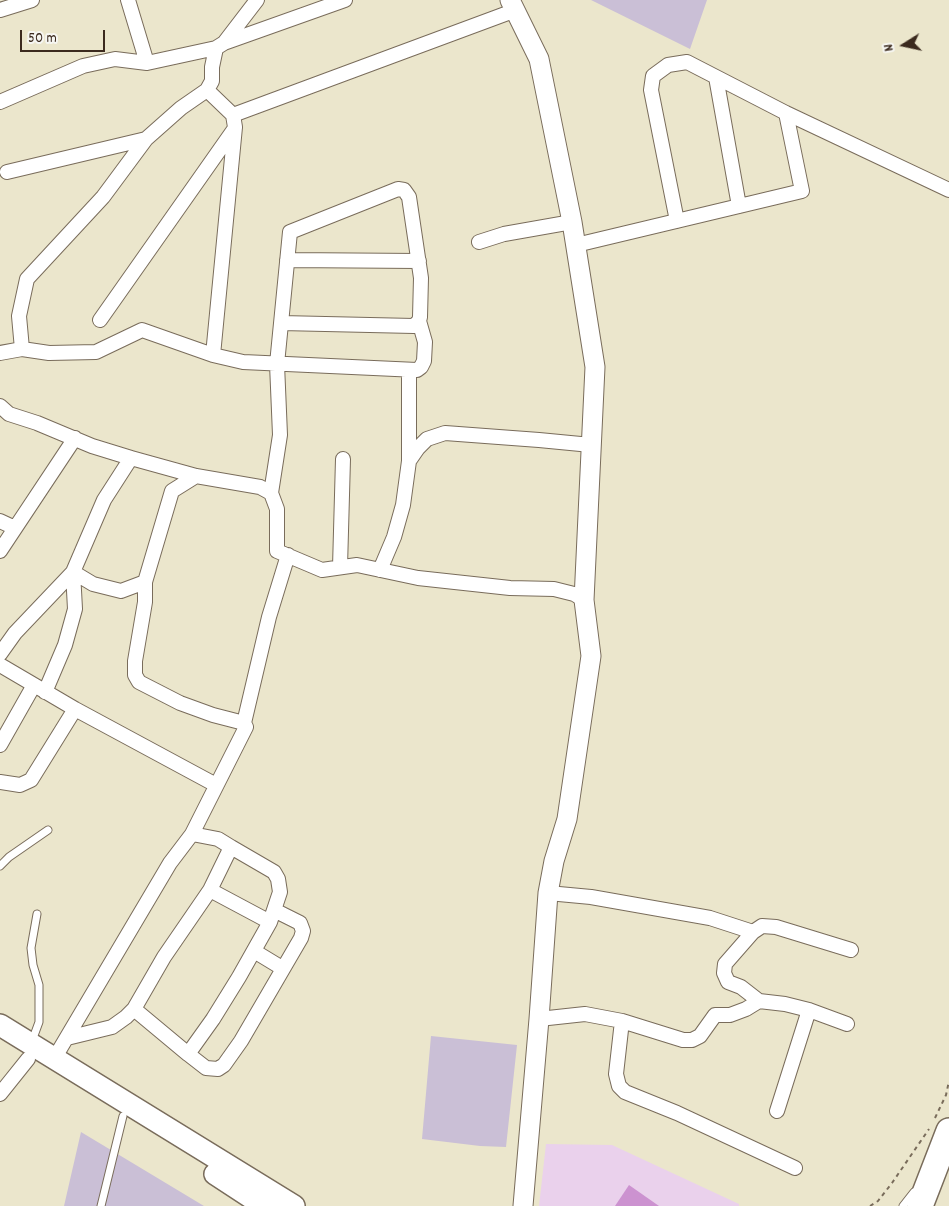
<!DOCTYPE html>
<style>
body{margin:0}
#map{position:relative;width:949px;height:1206px;overflow:hidden;background:#ebe6cc;font-family:Dekko,sans-serif}
canvas{display:block}
.north{position:absolute;left:879px;top:20px;width:50px;height:50px;-webkit-text-stroke:4px #f6f6f2;paint-order:stroke;rotate:260deg;font-size:14px;font-weight:700;line-height:20px;text-align:center;color:#3b2a1e}
.north::after{content:'';display:block;margin:auto;width:18px;height:22px;background:#3b2a1e;clip-path:polygon(50% 0,100% 100%,50% 72%,0 100%)}
.scale{position:absolute;left:20px;top:30px;width:85px;height:22px;box-sizing:border-box;border:2px solid #3b2a1e;border-top:0;padding-left:6px;font-size:15px;line-height:18px;white-space:nowrap;color:#3b2a1e;-webkit-text-stroke:4px #f6f6f2;paint-order:stroke}
</style>
<div id="map">
<canvas width="949" height="1206"></canvas>
<div class="north">N</div>
<div class="scale">50 m</div>
</div>
<script>
const ctx = document.querySelector('canvas').getContext('2d');
ctx.lineJoin = 'round';
function paint(path, color) { ctx.fillStyle = color; ctx.fill(path, 'evenodd'); }
const toPath = rows => new Path2D(rows.map(r => 'M' + r).join(''));
function trace(path, color, width, dash) { ctx.strokeStyle = color; ctx.lineWidth = width; ctx.lineCap = dash ? 'butt' : 'round'; ctx.setLineDash(dash || []); ctx.stroke(path); }
paint(toPath([
 [546,1144,612,1145,739,1204,739,1206,539,1206]
]), '#ead1ec');
paint(toPath([
 [591,0,707,0,690,49],
 [431,1036,517,1045,506,1147,480,1146,422,1139],
 [81,1132,204,1206,64,1206]
]), '#cabfd6');
paint(toPath([
 [629,1185,659,1206,615,1206]
]), '#cc92d0');
const lane = toPath([
 [0,866,9,857,48,830],
 [32,1041,39,1022,39,985,33,965,31,948,37,914],
 [101,1206,123,1116],
 [903,1206,914,1192]
]);
const street = toPath([
 [128,0,147,63,216,48],
 [0,10,32,0],
 [224,43,257,0],
 [716,77,739,206],
 [207,90,233,115,235,127,213,355],
 [0,102,83,66,115,59,147,63],
 [233,115,516,10],
 [7,172,146,139],
 [677,221,651,90,653,76,668,65,687,62,786,113,949,190],
 [479,242,504,234,572,222],
 [576,245,802,191,786,113],
 [287,260,419,261],
 [100,320,235,128],
 [22,349,19,316,27,279,103,197,146,139,181,108,207,90,212,81,212,67,216,48,224,43,345,0],
 [0,353,22,349,49,353,96,352,142,330,213,355,243,362,417,370,421,367,424,361,425,342,419,321],
 [0,406,9,414,37,423,92,446,131,458,104,500,73,572,15,633,0,654],
 [131,458,196,476,260,487,271,493,277,509,277,551,322,570,357,565,418,578,510,588,554,589,574,594,584,600],
 [409,461,418,448,427,439,445,433,539,440,591,445],
 [271,493,280,435,277,364,290,232,398,189,404,190,409,197,421,278,420,317,419,321,414,326,281,323],
 [0,521,15,528],
 [0,551,75,438],
 [340,567,343,459],
 [380,570,394,537,403,505,409,461,409,370],
 [73,572,93,584,121,591,145,582,172,491,196,476],
 [0,665,75,709,216,785],
 [45,692,65,645,75,609,73,572],
 [244,723,269,617,288,555],
 [0,745,34,685],
 [0,782,20,785,31,780,75,709],
 [210,890,270,922],
 [548,893,591,897,710,918,753,932],
 [254,951,282,968],
 [759,1001,741,987,728,982,724,973,725,964,753,932,762,926,776,927,851,950],
 [134,1009,188,1054,213,1019,239,977,270,922,280,892,278,879,274,872,231,847],
 [539,1019,585,1014,622,1021,683,1040,692,1040,700,1036,715,1015,730,1015,746,1009,759,1001,785,1004,809,1010,847,1024],
 [622,1021,616,1074,619,1086,625,1092,677,1113,795,1168],
 [67,1038,112,1027,126,1017,134,1009,164,957,210,890,231,847,218,839,192,834],
 [188,1054,206,1068,218,1069,224,1065,241,1041,301,938,303,931,300,923,274,910],
 [54,1059,170,863,192,834,246,727,244,723,213,715,180,703,139,682,135,675,135,661,145,602,145,582],
 [0,1094,28,1059],
 [777,1111,809,1010]
]);
const secondary = toPath([
 [510,0,539,59,572,222,595,367,584,600,591,656,567,819,554,861,548,893,539,1019,523,1206]
]);
const primary = toPath([
 [0,1025,294,1206],
 [215,1174,264,1206]
]);
const highway = toPath([
 [920,1206,949,1131]
]);
trace(lane, '#796c5b', 9);
trace(street, '#796c5b', 16);
trace(secondary, '#796c5b', 21);
trace(primary, '#796c5b', 24);
trace(highway, '#796c5b', 28);
trace(toPath([
 [935,1118,946,1095,949,1081],
 [870,1206,878,1201,892,1183,929,1129]
]), '#796c5b', 2, [4, 4]);
trace(lane, '#fff', 7);
trace(street, '#fff', 14);
trace(secondary, '#fff', 19);
trace(primary, '#fff', 21);
trace(highway, '#fff', 25);
</script>
